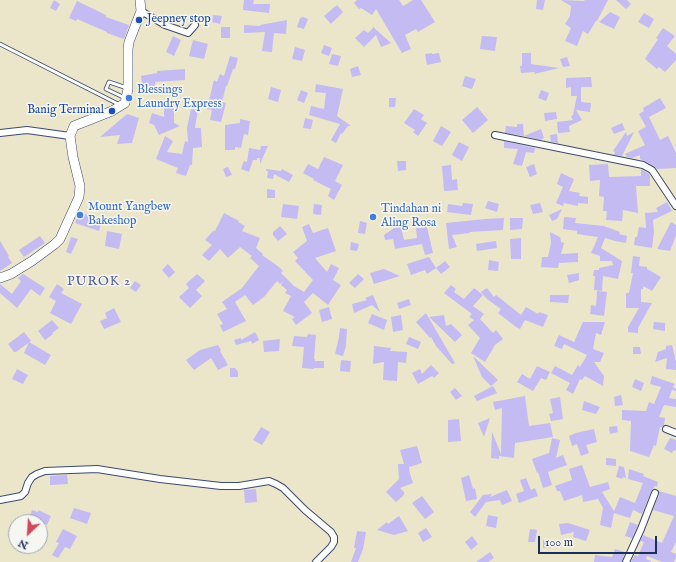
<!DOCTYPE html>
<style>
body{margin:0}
#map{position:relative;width:676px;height:562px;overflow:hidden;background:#ebe6ca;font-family:"IM FELL English",serif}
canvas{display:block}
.north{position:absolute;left:8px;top:514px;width:40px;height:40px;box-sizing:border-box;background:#f6f6f2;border:1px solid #9ea6b7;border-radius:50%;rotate:205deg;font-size:11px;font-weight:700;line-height:16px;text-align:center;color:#1b2f5e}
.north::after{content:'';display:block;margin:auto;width:14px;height:18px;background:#d1495b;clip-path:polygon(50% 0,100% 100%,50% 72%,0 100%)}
.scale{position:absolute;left:538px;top:536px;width:119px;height:18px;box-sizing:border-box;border:2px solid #1b2f5e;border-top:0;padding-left:5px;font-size:12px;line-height:14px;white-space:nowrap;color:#1b2f5e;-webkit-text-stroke:3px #f6f6f2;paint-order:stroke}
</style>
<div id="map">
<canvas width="676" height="562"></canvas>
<div class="north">N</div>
<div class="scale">100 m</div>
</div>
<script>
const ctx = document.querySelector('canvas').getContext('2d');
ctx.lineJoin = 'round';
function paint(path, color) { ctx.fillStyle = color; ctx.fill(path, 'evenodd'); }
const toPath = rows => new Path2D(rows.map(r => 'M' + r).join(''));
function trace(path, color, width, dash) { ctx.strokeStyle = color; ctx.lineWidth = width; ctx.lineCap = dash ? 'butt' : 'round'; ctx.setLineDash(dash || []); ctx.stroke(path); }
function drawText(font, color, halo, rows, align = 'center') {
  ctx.font = font + ' "IM FELL English",serif'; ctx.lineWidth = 3; ctx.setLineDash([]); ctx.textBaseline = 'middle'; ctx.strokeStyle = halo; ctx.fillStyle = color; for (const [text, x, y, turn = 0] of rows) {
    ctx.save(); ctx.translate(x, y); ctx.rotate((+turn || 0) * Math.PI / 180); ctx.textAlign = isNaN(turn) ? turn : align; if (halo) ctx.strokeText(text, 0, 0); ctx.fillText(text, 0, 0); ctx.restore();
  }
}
paint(toPath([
 [54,0,60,4,56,11,50,8],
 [244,0,254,0,253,4,270,4,269,13,243,10],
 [357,0,399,0,403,6,413,0,421,0,435,22,418,32,416,29,405,35,411,49,402,53,376,9,372,15,361,8,359,9,354,3],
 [537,0,545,0,543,10,536,9],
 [561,0,584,1,585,0,608,0,597,21,596,21,588,34,583,31,577,46,565,41,571,28,565,24,570,16,571,6],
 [616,0,627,0,631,4,626,9],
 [77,1,106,15,106,17,129,25,124,39,107,33,107,32,77,19,76,21,69,18],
 [337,5,343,12,331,24,324,16],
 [610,12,620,17,614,29,599,22],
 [644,13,654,19,649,28,638,22],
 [213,15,222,16,220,24,212,22],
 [303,17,308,19,304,29,297,27,300,18],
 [287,20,286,34,274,33,272,52,262,51,265,32,244,33,244,25,260,26,260,25],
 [372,26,391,43,381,47,376,35,364,47,355,38,364,30,368,33,373,28],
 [221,27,230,27,230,38,221,38],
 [663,28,675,36,667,46,676,54,676,60,665,72,659,67,657,69,645,59,658,39,656,38],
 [173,36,181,40,174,56,166,52],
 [482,36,497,37,495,51,480,49],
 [193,40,208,44,204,59,189,56],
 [324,45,332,48,329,56,321,53],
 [295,47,305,50,302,61,292,59],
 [432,53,432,54,439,53,441,62,427,65,425,54],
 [522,53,531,53,531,64,559,68,534,74,535,72,521,73,520,66,522,66],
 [332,54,341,56,338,66,329,64],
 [230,56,238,58,235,69,233,69,227,86,226,86,222,102,226,103,221,122,210,120,212,110,207,109,214,80,217,82,220,74,224,76],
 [567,57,570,66,563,67,560,59],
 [358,66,361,75,352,77,350,69],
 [185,69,185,80,155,82,156,90,143,92,141,76,157,73,157,71],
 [465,76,476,79,472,89,462,86],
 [591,77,592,87,581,87,581,102,591,103,590,112,576,110,582,120,569,126,570,132,558,133,557,122,573,120,571,116,573,115,577,96,571,96,571,87,566,88,566,78],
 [316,84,343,89,337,116,351,126,348,126,342,134,341,133,336,143,331,140,340,124,309,115,311,106,324,109,326,93,315,92],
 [271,87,281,90,278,102,268,99],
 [301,90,308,93,304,103,297,100],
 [541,90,549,93,546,101,538,98],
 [389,98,396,98,395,107,389,107],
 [660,98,666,108,649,117,660,140,668,136,676,153,676,168,657,169,654,166,640,159,640,155,632,158,627,157,625,154,645,145,638,131,646,127,639,114,644,111,643,108],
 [164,102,174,102,174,123,180,126,159,135,154,125,149,123,152,113,164,117],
 [477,107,488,120,473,133,462,120],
 [191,109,198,110,195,128,201,128,202,147,193,148,192,165,190,165,186,176,176,173,178,168,156,159,165,136,173,141,167,152,182,154,185,141,188,142,187,128],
 [414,109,424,115,421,119,427,123,418,136,413,132,415,130,404,123],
 [556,112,557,119,545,121,544,113],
 [127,114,139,118,132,143,117,144,120,135,100,137],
 [305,118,313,120,311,129,303,128],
 [240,119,250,121,248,135,244,134,241,148,235,147,235,150,225,150,225,125,240,123],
 [622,123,625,130,614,134,611,128],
 [517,124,523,124,524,136,505,133,506,126,517,127],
 [441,126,451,132,442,146,433,141],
 [541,129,544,138,540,140,524,136],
 [626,132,627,136,634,132,622,156,614,155,615,152,613,151],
 [557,134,558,143,551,142,550,135],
 [504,141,535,148,534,153,526,152,522,166,513,164,518,149,504,148],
 [459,142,469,147,462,161,452,155],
 [261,146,268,146,260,164,260,158,257,158,257,160,253,160,249,172,241,169,244,161,247,162,249,148,260,150],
 [324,157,343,165,335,181,342,185,334,200,328,196,331,189,313,180,314,179,303,173,308,164,318,169],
 [397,161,406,161,406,170,398,171],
 [534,164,537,174,530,177,526,167],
 [608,164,609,177,641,176,641,169,650,175,650,186,636,186,638,213,623,210,622,221,606,220,607,211,603,211,604,197,599,196,600,180,590,181,589,165],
 [451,165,452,180,457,179,458,190,444,191,442,166],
 [228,167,232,175,226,177,223,169],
 [266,169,281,171,282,169,293,175,289,182,274,174,273,179,267,178,268,171,266,171],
 [561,173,574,179,569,191,580,193,579,196,588,197,588,204,578,203,578,206,564,203,563,206,556,203,563,187,557,184],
 [267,189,275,190,275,198,267,198],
 [488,201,499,204,497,212,485,208],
 [667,202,672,211,653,220,654,232,652,248,634,245,635,237,637,237,639,227,646,228,645,213,658,212,656,208],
 [463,203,473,204,471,215,447,212,448,204,462,206],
 [540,203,543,212,533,214,530,205],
 [283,204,299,206,297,219,281,217],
 [314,204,322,205,321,215,313,214],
 [562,209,557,219,552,221,549,215],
 [79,212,102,219,99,231,75,223],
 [224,213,239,221,238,222,245,226,242,231,260,238,256,248,263,254,262,255,279,267,283,271,281,273,294,286,304,292,313,280,295,261,298,258,293,252,307,241,302,227,309,224,313,233,328,228,336,251,315,258,327,272,331,264,339,268,333,280,341,285,328,305,313,293,304,302,312,313,296,325,292,319,295,317,283,311,291,296,285,293,287,290,281,285,283,281,280,284,277,281,264,297,253,305,245,295,235,302,246,321,223,332,220,325,223,324,217,314,227,309,222,302,242,288,259,266,250,258,252,256,240,247,228,258,220,249,209,261,202,255,212,245,205,240,213,231,215,231],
 [564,217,576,218,575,223,604,226,620,232,619,234,627,236,626,243,615,241,605,238,601,248,622,261,618,279,603,276,602,291,594,290,595,276,593,276,594,270,599,270,599,268,613,265,612,261,600,261,600,256,591,253,598,237,577,234,577,231,563,229],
 [504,218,503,230,469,232,470,233,452,235,457,247,449,249,446,223,485,219],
 [510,218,523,218,522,229,510,230],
 [360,221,367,223,365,234,358,233],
 [671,222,676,225,676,235,670,251,657,249],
 [280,226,287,234,278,241,273,235,273,232],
 [397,226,401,226,404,240,417,238,416,228,427,227,433,253,425,255,422,244,395,249,393,239,385,240,384,235],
 [107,231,122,234,119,249,105,246],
 [550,232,560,237,561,242,564,243,561,254,578,253,578,262,559,263,558,268,541,267,542,257,548,257,551,243],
 [40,236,45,243,24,257,19,250],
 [71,237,78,239,71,254,66,252],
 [521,238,521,259,511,259,510,239],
 [0,241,9,256,8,257,12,263,0,271],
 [496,241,497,248,477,251,476,244],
 [351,242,359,244,357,251,350,250],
 [633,256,640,257,639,266,647,267,647,269,661,277,652,291,643,286,643,289,641,289,641,302,652,303,638,328,638,333,628,332,628,327,639,308,626,308,626,293,629,293,633,273,631,273],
 [429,257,436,268,427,274,425,270,411,275,407,264],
 [489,260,499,262,498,271,488,270],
 [445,261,450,267,441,274,436,268],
 [168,264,175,272,169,278,162,270],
 [384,269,400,276,374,284,370,273],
 [579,273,579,280,569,283,567,275],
 [23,274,45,288,40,296,31,289,17,308,0,293,0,284,12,294,21,281,18,278],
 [197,274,205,281,196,290,202,296,190,308,179,297,189,288,186,284],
 [358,274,364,279,355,288,349,283],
 [135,281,141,285,136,292,130,288],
 [57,284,64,289,61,293,82,304,71,324,50,313,56,301,49,297],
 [451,285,456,289,454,292,464,299,474,288,483,295,473,306,484,314,480,319,493,333,496,330,503,339,495,345,485,362,471,353,480,338,468,325,474,320,469,317,472,314,444,293],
 [487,288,494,297,496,295,521,315,526,307,538,314,539,312,548,315,543,327,525,320,520,329,516,327,498,313,501,309,487,299,481,292],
 [597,291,607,292,604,316,590,314,591,305,596,306],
 [373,295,380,312,372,305,354,313,352,304,367,300,365,298],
 [550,295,569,295,568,303,550,302],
 [409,299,411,305,399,309,397,303],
 [329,307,332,319,322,322,319,310],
 [114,308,121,322,104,329,100,321,107,318,105,313],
 [426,313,455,363,452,364,436,346,431,337,430,338,416,322],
 [372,314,387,320,384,330,368,323],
 [401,315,403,330,393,332,391,317],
 [444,315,446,326,451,324,462,335,455,342,429,317],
 [52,320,59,328,52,333,53,334,45,340,38,331],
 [583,322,605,322,601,335,596,333,593,349,604,353,600,362,594,362,604,376,603,386,585,376,582,380,580,379,573,394,566,390,570,383,551,373,555,366,572,375,578,365,580,367,587,355,564,344,562,349,554,346,559,335,574,342],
 [654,322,665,323,665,331,653,329],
 [340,328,347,329,346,346,343,356,335,354,339,337],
 [24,332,31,341,16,352,14,352,8,344],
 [255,332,259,340,252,344,251,341,236,345,234,340,241,338,241,340],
 [308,334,316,335,314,359,315,359,315,361,324,361,324,368,314,368,314,369,302,368,304,347,292,346,294,336,307,337],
 [409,337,421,342,418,349,406,344],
 [280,339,279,351,264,352,263,341],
 [29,342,51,355,45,365,24,353],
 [218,345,221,350,220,351,228,365,218,370,211,358,194,370,186,360,200,350],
 [672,345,676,361,676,370,666,369,667,358,655,362,658,352,666,349,666,346],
 [374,346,391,348,390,351,407,352,406,363,398,362,397,381,383,380,384,362,373,364],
 [633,347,640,347,641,354,633,354],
 [473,356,498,380,491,386,482,377],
 [341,360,351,361,350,372,340,371],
 [431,365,439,373,434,378,432,376,418,384,412,373,420,369,422,374],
 [537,366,550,372,546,380,541,378,533,391,517,382,522,374,530,379],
 [230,368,235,368,238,372,238,377,230,377],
 [17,369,28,375,23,384,12,379],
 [652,376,675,384,673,387,676,389,676,391,672,390,669,398,676,399,676,407,664,405,659,417,665,418,664,425,662,427,660,427,656,446,654,445,649,457,630,451,631,421,622,420,622,410,646,411,649,402,654,404,661,387,650,384],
 [635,379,644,383,641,391,632,387],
 [493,386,497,393,477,401,474,396],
 [455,388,462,396,456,400,450,392],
 [621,395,623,405,615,406,614,397],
 [525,396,529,426,550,423,553,437,515,443,514,458,499,456,499,459,491,458,492,432,501,454,502,408,495,410,493,402],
 [560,397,563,419,551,421,549,414,553,413,550,399],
 [584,401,600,407,596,414,582,410],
 [490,418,484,437,478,423],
 [459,419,461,441,448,442,448,420],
 [617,426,618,432,610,434,609,427],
 [261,427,270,432,262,445,253,440],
 [594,429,597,442,586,445,589,453,581,456,577,444,572,446,569,436,576,433],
 [552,438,560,440,556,458,563,455,567,465,548,472,552,485,543,488,538,472,537,473,532,459,549,453],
 [670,438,676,440,676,451,674,450,672,453,664,449],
 [417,446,422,463,409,467,410,474,413,483,400,488,404,492,404,495,396,502,386,492,399,479,398,464,404,464,400,450],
 [606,458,616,459,616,466,606,465],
 [582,465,590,487,608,482,610,489,602,492,614,511,620,497,635,503,643,483,628,479,629,469,644,474,643,476,658,482,657,487,655,486,651,491,642,514,633,510,630,518,614,513,611,528,600,525,603,508,598,499,583,502,582,495,564,501,560,491,557,491,555,486,572,480,569,469],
 [619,466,624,467,626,478,623,477,622,479,616,477],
 [67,475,68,484,50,485,50,476],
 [469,475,473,489,475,488,477,499,466,501,461,478],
 [526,478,531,490,535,488,538,496,519,503,516,494,524,491,520,480],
 [256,489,257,502,245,503,244,490],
 [507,490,512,501,502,505,500,500,486,502,475,517,470,512,483,495,492,494,490,497],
 [659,491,676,496,676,542,671,552,676,554,676,557,674,562,662,562,647,556,646,559,651,561,651,562,631,562,634,555,638,556,644,542,640,541,643,535,662,543,674,516,653,510,659,495],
 [422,496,434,512,425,519,412,503],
 [74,508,91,513,87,524,70,518],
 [32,510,38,512,38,510,51,516,47,525,29,518],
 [488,515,498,517,496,528,486,526],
 [399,516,408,531,394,535,377,530,387,522,388,524],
 [630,522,638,525,632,538,625,536],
 [568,523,590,530,586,541,573,537,574,532,561,535,559,524],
 [426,528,432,537,423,542,418,533],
 [63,529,77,536,70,549,65,547,58,558,52,555,59,543,56,542],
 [530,529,537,530,535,542,528,542],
 [357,531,366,532,363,549,358,562,351,562,356,548,354,548],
 [472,536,478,544,471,550,465,542],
 [543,540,550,540,551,548,543,548],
 [615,549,625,552,622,562,594,562,595,555,612,557],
 [490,552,494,558,488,562,476,562]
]), '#c3bbf2');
const service = toPath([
 [0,44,120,105],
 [125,98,106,89,109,82,127,88]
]);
const minor = toPath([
 [141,11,165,25,188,33,195,25],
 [0,133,27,130,70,136],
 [495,135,643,165,652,170,676,206],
 [666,429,676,433],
 [0,500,21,496,25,492,28,483,32,477,37,474,45,471,97,469,160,479,221,486,239,486,269,481,276,484,283,488,305,510,331,532,334,537,334,542,331,547,316,562],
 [626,562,641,529,655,493]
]);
const secondary = toPath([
 [0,278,11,274,32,261,55,244,60,239,79,197,80,186,73,157,70,136,74,126,112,111,125,103,128,89,128,49,129,42,141,11,140,0]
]);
trace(service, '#3a4a6e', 4.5);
trace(minor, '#3a4a6e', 8);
trace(secondary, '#3a4a6e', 10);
trace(service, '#fff', 3);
trace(minor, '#fff', 6);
trace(secondary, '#fff', 9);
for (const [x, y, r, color] of [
 [139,20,4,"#1a4fb4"],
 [129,98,4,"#3f7fe0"],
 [112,111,4,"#1a4fb4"],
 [80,215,4,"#3f7fe0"],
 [373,217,4,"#3f7fe0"]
]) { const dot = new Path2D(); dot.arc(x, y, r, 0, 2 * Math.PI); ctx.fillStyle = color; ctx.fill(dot); trace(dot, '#f6f6f2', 1.5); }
drawText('12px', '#164399', '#f6f6f2', [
 ["Jeepney stop",147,20],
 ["Banig Terminal",104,111,"right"]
], 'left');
drawText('12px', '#366cbe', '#f6f6f2', [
 ["Blessings",137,91],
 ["Laundry Express",137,105],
 ["Mount Yangbew",88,208],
 ["Bakeshop",88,222],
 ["Tindahan ni",381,210],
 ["Aling Rosa",381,224]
], 'left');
ctx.letterSpacing = '1px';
drawText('13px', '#566092', '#f6f6f2', [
 ["PUROK 2",99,282]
]);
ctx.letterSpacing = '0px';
</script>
